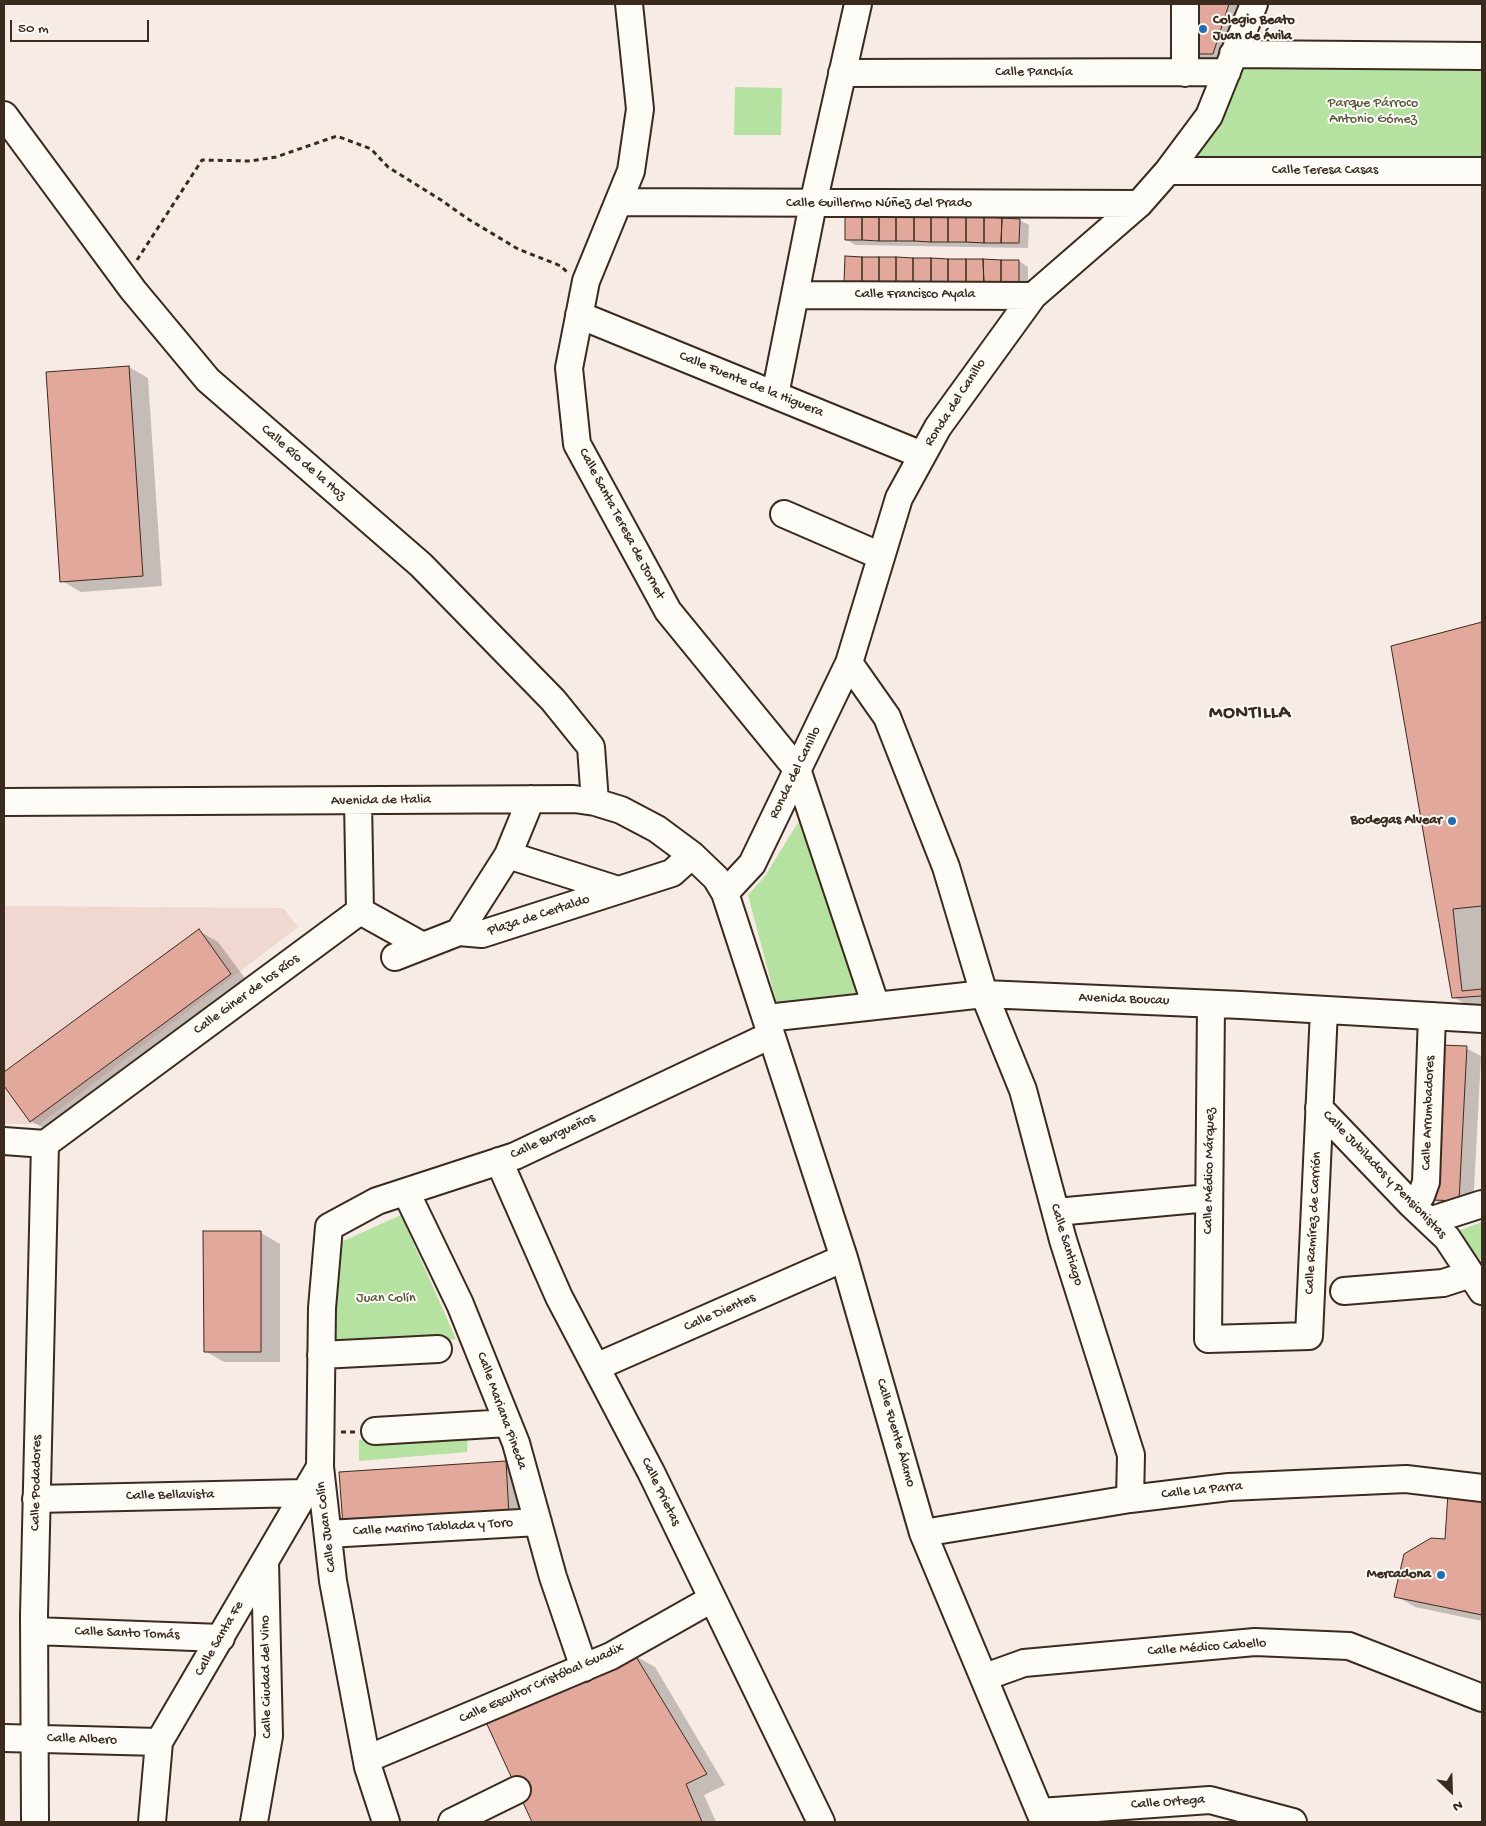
<!DOCTYPE html>
<meta charset="utf-8">
<style>
body{margin:0}
#map{position:relative;width:1486px;height:1826px;overflow:hidden;background:#f7ebe5;font-family:"Gochi Hand",sans-serif}
canvas{display:block}
.frame{position:absolute;inset:0;border:5px solid #3b2a1e;pointer-events:none}
.north{position:absolute;left:1426px;top:1766px;width:50px;height:50px;-webkit-text-stroke:4px #fdfcf7;paint-order:stroke;rotate:156deg;font-size:14px;font-weight:700;line-height:20px;text-align:center;color:#3b2a1e}
.north::after{content:'';display:block;margin:auto;width:18px;height:22px;background:#3b2a1e;clip-path:polygon(50% 0,100% 100%,50% 72%,0 100%)}
.scale{position:absolute;left:10px;top:20px;width:139px;height:22px;box-sizing:border-box;border:2px solid #3b2a1e;border-top:0;padding-left:6px;font-size:15px;line-height:18px;white-space:nowrap;color:#3b2a1e;-webkit-text-stroke:4px #fdfcf7;paint-order:stroke}
</style>
<div id="map">
<canvas width="1486" height="1826"></canvas>
<div class="frame"></div>
<div class="north">N</div>
<div class="scale">50 m</div>
</div>
<script>
const ctx = document.querySelector('canvas').getContext('2d');
ctx.lineJoin = 'round';
function paint(path, color) { ctx.fillStyle = color; ctx.fill(path, 'evenodd'); }
const toPath = rows => new Path2D(rows.map(r => 'M' + r).join(''));
function trace(path, color, width, dash) { ctx.strokeStyle = color; ctx.lineWidth = width; ctx.lineCap = dash ? 'butt' : 'round'; ctx.setLineDash(dash || []); ctx.stroke(path); }
function drawText(font, color, halo, rows, align = 'center') {
  ctx.font = font + ' "Gochi Hand",sans-serif'; ctx.lineWidth = 4; ctx.setLineDash([]); ctx.textBaseline = 'middle'; ctx.strokeStyle = halo; ctx.fillStyle = color; for (const [text, x, y, turn = 0] of rows) {
    ctx.save(); ctx.translate(x, y); ctx.rotate((+turn || 0) * Math.PI / 180); ctx.textAlign = isNaN(turn) ? turn : align; if (halo) ctx.strokeText(text, 0, 0); ctx.fillText(text, 0, 0); ctx.restore();
  }
}
paint(toPath([
 [4,906,283,908,298,927,40,1124,4,1124]
]), '#f0d7cf');
paint(toPath([
 [1243,63,1482,66,1482,159,1190,158],
 [735,87,782,88,781,135,734,135],
 [799,821,861,992,777,1005,748,895,765,876],
 [401,1215,456,1339,334,1355,341,1242],
 [1482,1222,1482,1262,1458,1231],
 [468,1434,467,1452,359,1461,359,1440]
]), '#b5e2a0');
paint(toPath([
 [1186,4,1246,4,1228,61,1201,61,1186,53],
 [1019,220,1029,225,1028,248,855,245,846,239],
 [1019,261,1028,267,1028,290,855,288],
 [129,367,148,378,162,586,81,592,62,581],
 [1482,623,1482,1007,1473,1008,1453,997,1393,647],
 [199,931,218,942,250,985,50,1132,31,1121,4,1084,4,1074],
 [1466,1048,1481,1056,1473,1209,1448,1208,1434,1200],
 [261,1233,280,1244,280,1362,224,1362,205,1351],
 [506,1462,525,1473,528,1525,363,1536],
 [1482,1497,1482,1621,1415,1607,1396,1596],
 [635,1656,655,1667,725,1785,704,1795,716,1822,534,1822,487,1720]
]), '#0003');
const building = toPath([
 [1185,4,1229,4,1213,54,1185,54,1185,4],
 [845,213,862,213,862,240,845,240,845,213],
 [862,213,879,214,879,241,862,240,862,213],
 [879,214,896,215,896,241,879,241,879,214],
 [896,215,914,215,914,241,896,241,896,215],
 [914,215,931,216,931,242,914,241,914,215],
 [931,216,948,216,948,242,931,242,931,216],
 [948,216,966,217,966,242,948,242,948,216],
 [966,217,984,217,984,243,966,242,966,217],
 [984,217,1002,218,1001,243,984,243,984,217],
 [1002,218,1020,219,1019,243,1001,243,1002,218],
 [845,256,862,257,862,284,844,283,845,256],
 [862,257,879,257,879,284,862,284,862,257],
 [879,257,896,257,896,284,879,284,879,257],
 [896,257,913,258,913,284,896,284,896,257],
 [913,258,931,258,931,284,913,284,913,258],
 [931,258,948,259,948,285,931,284,931,258],
 [948,259,966,259,966,285,948,285,948,259],
 [966,259,983,259,984,285,966,285,966,259],
 [983,259,1001,260,1001,285,984,285,983,259],
 [1001,260,1019,260,1019,285,1001,285,1001,260],
 [129,366,143,576,60,582,46,372,129,366],
 [1482,622,1482,996,1452,998,1391,646,1482,622],
 [1482,906,1482,989,1462,991,1453,909,1482,906],
 [199,929,231,974,30,1122,4,1086,4,1072,199,929],
 [1440,1045,1467,1046,1459,1201,1433,1200,1440,1045],
 [203,1231,261,1231,261,1352,204,1352,203,1231],
 [506,1461,509,1515,343,1526,339,1472,506,1461],
 [1448,1493,1482,1496,1482,1615,1394,1597,1404,1554,1431,1538,1445,1539,1448,1493],
 [635,1655,707,1774,686,1784,702,1822,532,1822,485,1720,635,1655]
]);
paint(building, '#e1a89b');
trace(building, '#3b2a1e', 1);
const minor = toPath([
 [629,4,640,109,631,171,586,281,569,368,577,444,668,611,797,769,876,1006],
 [1185,4,1185,73],
 [1233,54,1482,56],
 [842,73,1227,72],
 [4,115,133,290,208,380,421,565,553,700,591,747,595,802],
 [1168,171,1482,171],
 [620,202,1139,204],
 [796,295,1033,296],
 [579,315,922,455],
 [775,395,813,204,858,4],
 [784,514,881,556],
 [849,663,887,717,946,867,984,994,1023,1090,1063,1240,1131,1455,1130,1499],
 [531,799,508,855,459,932,482,934,672,873,692,855],
 [4,802,574,799,595,802,621,810,657,829,692,855,716,878,725,893,844,1258,923,1533,1044,1822],
 [508,855,618,890],
 [725,893,752,864,849,663,899,498,938,427,1033,296,1139,204,1168,171,1209,116,1254,4],
 [360,911,423,946],
 [395,957,459,932],
 [1211,1004,1208,1339,1309,1336,1324,1010],
 [767,1018,984,994,1241,1005,1482,1019],
 [1319,1108,1411,1204,1447,1238,1482,1291],
 [4,1141,45,1144],
 [45,1144,360,911,358,801],
 [499,1161,559,1297,651,1472,821,1822],
 [406,1192,460,1304,516,1443,553,1577,584,1668],
 [1411,1204,1421,1196,1426,1182,1432,1016],
 [1056,1212,1209,1198],
 [1429,1221,1482,1204],
 [1344,1291,1443,1283,1471,1274],
 [321,1355,438,1349],
 [596,1367,844,1258],
 [375,1431,508,1423],
 [36,1499,304,1493],
 [923,1533,1130,1499,1229,1487,1406,1479,1482,1488],
 [328,1534,538,1522],
 [34,1631,221,1638],
 [985,1677,1024,1663,1255,1642,1349,1646,1482,1698],
 [4,1738,159,1742],
 [367,1759,611,1656,712,1599],
 [1040,1812,1210,1800,1293,1822],
 [35,1822,34,1615,45,1144],
 [152,1822,159,1742,320,1467],
 [254,1822,269,1736,265,1561],
 [386,1822,368,1767,333,1581,320,1467,322,1308,329,1227,377,1201,515,1156,771,1035],
 [452,1822,517,1790]
]);
trace(minor, '#3b2a1e', 30);
trace(toPath([
 [137,260,202,160,250,161,276,157,337,136,371,149,388,167,441,200,468,219,518,249,561,266,567,272],
 [341,1432,355,1432]
]), '#3b2a1e', 3, [5, 4]);
trace(minor, '#fdfcf7', 26);
for (const [x, y, r, color] of [
 [1203,29,5,"#1f6fb2"],
 [1452,821,5,"#1f6fb2"],
 [1441,1575,5,"#1f6fb2"]
]) { const dot = new Path2D(); dot.arc(x, y, r, 0, 2 * Math.PI); ctx.fillStyle = color; ctx.fill(dot); trace(dot, '#fdfcf7', 2); }
drawText('bold 14px', '#3b2a1e', '#fdfcf7', [
 ["Colegio Beato",1213,21,"left"],
 ["Juan de Ávila",1213,37,"left"],
 ["Bodegas Alvear",1442,821],
 ["Mercadona",1431,1575]
], 'right');
drawText('14px', '#3b2a1e', '#fdfcf7', [
 ["Calle Panchía",1034,73],
 ["Calle Teresa Casas",1325,171],
 ["Calle Guillermo Núñez del Prado",879,204],
 ["Calle Francisco Ayala",915,295],
 ["Calle Fuente de la Higuera",751,385,22],
 ["Ronda del Canillo",956,403,-57],
 ["Calle Río de la Hoz",303,463,41],
 ["Calle Santa Teresa de Jornet",621,524,62],
 ["Ronda del Canillo",796,773,-64],
 ["Avenida de Italia",381,801,-1],
 ["Plaza de Certaldo",539,916,-18],
 ["Calle Giner de los Ríos",247,995,-36],
 ["Avenida Boucau",1124,1000,2],
 ["Calle Arrumbadores",1429,1113,-88],
 ["Calle Burgueños",553,1137,-25],
 ["Calle Médico Márquez",1210,1171,-89],
 ["Calle Jubilados y Pensionistas",1384,1175,46],
 ["Calle Ramírez de Carrión",1314,1223,-87],
 ["Calle Santiago",1066,1245,73],
 ["Calle Dientes",720,1313,-24],
 ["Calle Mariana Pineda",501,1411,70],
 ["Calle Fuente Álamo",895,1433,74],
 ["Calle Podadores",37,1483,-89],
 ["Calle La Parra",1202,1491,-6],
 ["Calle Prietas",660,1492,64],
 ["Calle Bellavista",170,1496,-1],
 ["Calle Juan Colín",327,1527,-97],
 ["Calle Marino Tablada y Toro",433,1528,-3],
 ["Calle Santo Tomás",127,1634,2],
 ["Calle Santa Fe",220,1639,-60],
 ["Calle Médico Cabello",1207,1648,-4],
 ["Calle Ciudad del Vino",267,1677,-91],
 ["Calle Escultor Cristóbal Guadix",542,1684,-24],
 ["Calle Albero",82,1740,2],
 ["Calle Ortega",1168,1803,-4]
]);
drawText('14px', '#5a583e', '#fdfcf7', [
 ["Parque Párroco",1373,104],
 ["Antonio Gómez",1373,120],
 ["Juan Colín",386,1299]
]);
ctx.letterSpacing = '1px';
drawText('bold 19px', '#3b2a1e', '#fdfcf7', [
 ["MONTILLA",1250,714]
]);
ctx.letterSpacing = '0px';
</script>
